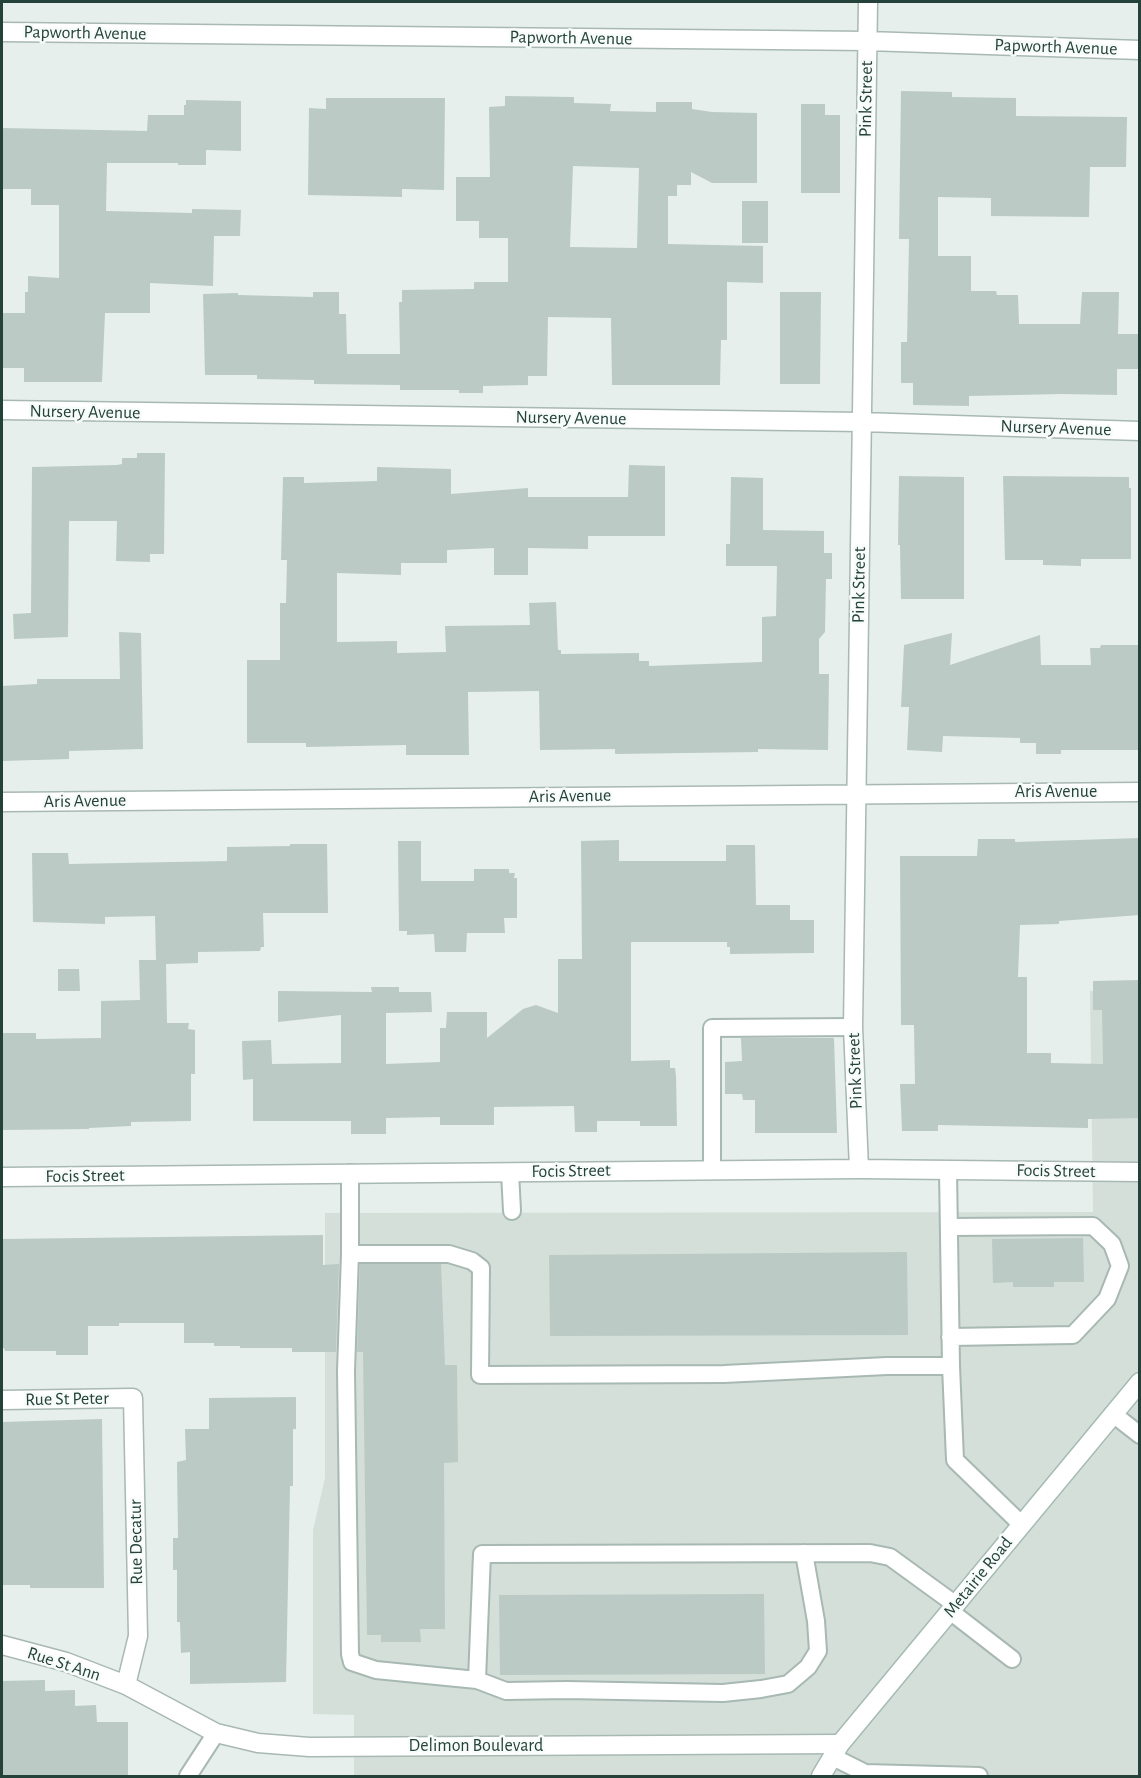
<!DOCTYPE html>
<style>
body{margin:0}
#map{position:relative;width:1141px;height:1778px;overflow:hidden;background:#e6efeb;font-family:"Alegreya Sans",sans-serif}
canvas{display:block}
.frame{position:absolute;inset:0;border:3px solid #24423a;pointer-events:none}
</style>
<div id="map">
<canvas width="1141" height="1778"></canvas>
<div class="frame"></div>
</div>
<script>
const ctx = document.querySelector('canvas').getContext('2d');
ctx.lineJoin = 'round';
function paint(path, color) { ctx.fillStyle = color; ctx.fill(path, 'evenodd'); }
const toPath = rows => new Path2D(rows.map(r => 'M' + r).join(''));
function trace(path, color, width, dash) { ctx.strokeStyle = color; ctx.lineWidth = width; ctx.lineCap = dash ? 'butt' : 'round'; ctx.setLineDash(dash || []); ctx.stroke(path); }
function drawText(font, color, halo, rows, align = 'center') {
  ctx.font = font + ' "Alegreya Sans",sans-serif'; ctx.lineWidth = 5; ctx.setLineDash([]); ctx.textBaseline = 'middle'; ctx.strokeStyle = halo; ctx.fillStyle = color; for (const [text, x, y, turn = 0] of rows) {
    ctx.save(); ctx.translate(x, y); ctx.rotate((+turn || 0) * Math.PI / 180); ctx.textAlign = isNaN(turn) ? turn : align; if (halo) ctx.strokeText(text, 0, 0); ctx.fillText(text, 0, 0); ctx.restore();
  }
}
paint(toPath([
 [1139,990,1139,1776,354,1776,354,1715,313,1714,313,1530,325,1478,325,1213,1093,1212,1090,991]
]), '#d4dfda');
paint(toPath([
 [901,91,952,92,952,97,1016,98,1016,116,1127,117,1126,167,1090,167,1089,217,991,216,991,198,938,197,938,256,971,256,971,291,996,291,997,295,1018,295,1019,324,1080,324,1082,292,1119,292,1118,334,1140,334,1140,369,1117,369,1117,395,1062,394,969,396,969,406,913,405,913,383,901,383,901,342,907,342,909,239,899,239],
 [505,96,574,97,574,103,611,104,610,111,656,112,656,102,692,102,692,109,712,112,757,113,757,183,712,183,691,172,691,185,677,185,677,196,668,196,668,244,763,246,763,283,727,282,727,340,721,340,720,385,612,385,611,318,548,317,547,376,528,376,528,385,483,386,483,393,459,393,459,390,400,390,400,385,314,384,314,380,257,379,257,375,205,375,203,294,238,293,238,295,313,297,313,292,339,292,339,314,346,314,347,354,400,354,399,302,402,302,402,290,474,289,474,282,508,282,508,238,479,238,479,221,456,221,456,177,490,177,489,107,505,106],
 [573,166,639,168,637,248,570,247],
 [326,98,445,98,444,190,402,189,402,197,308,195,309,108,326,109],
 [186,100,241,101,241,151,206,150,206,165,178,165,178,163,107,163,106,211,192,213,192,209,241,210,240,236,214,236,213,286,150,283,150,313,105,313,102,382,24,382,24,368,2,368,2,313,25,313,25,292,28,292,28,276,59,278,59,205,31,205,31,189,3,189,2,128,147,131,148,115,184,115,184,105,186,105],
 [801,104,825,104,825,115,840,115,840,193,801,193],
 [742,201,768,201,768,243,742,243],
 [780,292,821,292,820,384,780,384],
 [137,453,165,453,164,554,150,554,150,562,116,561,117,521,69,521,68,637,14,639,13,614,31,613,32,467,117,465,122,464,122,458,137,458],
 [629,465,665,466,665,536,588,536,588,549,528,548,528,575,494,575,494,548,447,550,447,563,401,563,401,575,337,573,337,642,397,641,397,653,446,652,445,626,530,625,529,603,556,602,558,650,561,650,561,654,639,653,639,661,649,661,649,666,762,662,762,617,776,616,777,566,726,566,726,544,730,544,731,477,763,478,763,530,824,531,824,553,832,553,832,579,826,579,825,632,819,639,819,674,829,674,828,750,758,749,758,752,615,754,615,749,540,750,539,691,468,692,469,755,406,755,406,745,306,747,306,743,247,743,247,660,280,660,280,603,286,603,287,560,281,560,283,477,304,477,304,483,377,481,377,467,451,469,451,494,528,488,528,497,628,497],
 [899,476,964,477,964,599,901,599,900,545,898,545],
 [1003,476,1129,477,1129,488,1131,488,1131,559,1081,559,1081,566,1043,565,1043,560,1005,560],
 [119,632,141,633,143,749,69,751,69,759,2,761,2,686,37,684,37,679,120,679],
 [952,633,950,665,1040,635,1041,665,1091,665,1090,648,1100,648,1101,645,1138,645,1139,750,1061,750,1061,754,1036,754,1036,743,1020,743,1020,738,943,736,942,752,907,750,909,707,901,707,904,645],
 [1140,838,1140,915,1059,921,1059,924,1020,925,1018,977,1027,977,1027,1053,1051,1053,1051,1063,1103,1064,1102,1010,1093,1010,1093,981,1140,980,1140,1118,1088,1119,1088,1128,938,1125,938,1131,902,1131,900,1084,915,1084,914,1025,901,1025,900,856,977,856,978,839,1015,839,1015,842],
 [619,840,619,861,726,861,726,845,755,845,756,905,790,905,790,920,814,920,814,953,730,954,730,947,727,947,727,942,631,942,631,1061,670,1060,670,1068,675,1068,676,1076,677,1126,640,1126,640,1121,597,1121,597,1132,575,1132,574,1106,494,1107,494,1125,440,1125,440,1117,386,1118,386,1134,351,1134,351,1121,253,1121,253,1079,243,1080,242,1041,271,1040,272,1064,341,1063,341,1015,278,1022,278,991,372,992,371,987,399,987,399,992,431,992,432,1012,386,1013,386,1064,440,1062,440,1028,446,1028,447,1012,487,1012,487,1038,523,1009,536,1005,558,1013,558,959,582,959,581,841],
 [398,841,421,841,421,881,474,881,474,869,509,869,509,873,515,873,514,878,517,878,517,918,504,918,505,933,467,933,466,952,435,952,434,934,407,935,407,931,399,931],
 [290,844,327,844,328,913,263,913,264,947,261,947,260,951,198,952,198,963,166,964,167,1023,189,1023,188,1029,195,1030,195,1074,191,1074,191,1121,131,1122,131,1126,89,1128,89,1129,2,1130,2,1033,36,1033,36,1039,101,1038,101,1001,140,1000,139,960,156,960,155,916,105,917,105,924,33,922,32,853,68,853,69,864,227,861,227,847,290,846],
 [58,969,79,969,80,991,58,991],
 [741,1038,834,1038,837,1133,755,1133,755,1100,743,1100,742,1094,725,1094,725,1062,742,1061],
 [323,1235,323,1265,339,1264,336,1352,292,1352,292,1348,240,1348,240,1346,214,1346,214,1343,184,1343,184,1323,119,1323,119,1326,88,1326,88,1355,56,1355,56,1351,5,1351,4,1348,2,1348,2,1239],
 [1083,1238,1084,1282,1054,1282,1054,1287,1013,1287,1013,1282,993,1283,992,1239],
 [907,1252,908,1335,550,1336,549,1255],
 [360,1264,441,1264,445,1365,457,1365,458,1462,444,1463,445,1629,420,1629,421,1642,381,1642,381,1635,367,1635,363,1352,357,1352],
 [296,1397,296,1429,293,1429,293,1486,290,1486,286,1682,190,1684,190,1652,181,1653,180,1622,177,1622,177,1570,173,1570,173,1538,178,1538,177,1462,186,1460,185,1429,209,1429,209,1398],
 [102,1419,104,1588,30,1588,30,1585,2,1585,2,1422],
 [764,1594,765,1674,500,1675,499,1595],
 [45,1680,45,1691,75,1690,75,1706,96,1705,97,1722,128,1722,128,1776,2,1776,2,1681]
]), '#bbcac4');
const service = toPath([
 [712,1170,712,1028,853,1027],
 [948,1170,951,1366,955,1460,1021,1524],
 [510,1172,512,1211],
 [350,1173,350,1254,346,1371,350,1654,352,1662,376,1670,477,1680,506,1691,567,1690,723,1693,761,1689,788,1684,808,1667,818,1651,816,1621,804,1553],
 [949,1227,1093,1226,1112,1244,1120,1266,1107,1299,1073,1335,950,1337],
 [350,1254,449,1254,472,1261,481,1268,480,1375,724,1374,887,1366,951,1366],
 [1113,1414,1140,1435],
 [950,1611,1012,1659],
 [477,1680,482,1554,870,1553,890,1557,956,1605],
 [833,1757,865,1773,979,1776],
 [188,1776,216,1733]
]);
const minor = toPath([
 [2,32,867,41,1140,50],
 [2,410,862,422,1140,431],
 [2,802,1140,792],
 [859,1169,853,1027,868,2],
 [2,1177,859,1169,1140,1172],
 [2,1400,133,1398,138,1636,126,1685],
 [2,1645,66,1662,126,1685,216,1733,258,1743,309,1747,840,1744]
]);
const secondary = toPath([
 [821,1776,840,1744,1140,1382]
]);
trace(service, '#a8b8b2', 20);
trace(minor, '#a8b8b2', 21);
trace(secondary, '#a4bbb3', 21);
trace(service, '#fff', 16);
trace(minor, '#fff', 18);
trace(secondary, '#fff', 18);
drawText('18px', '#24423a', '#f7fbf9', [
 ["Papworth Avenue",85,33,1],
 ["Papworth Avenue",571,38,1],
 ["Papworth Avenue",1056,47,2],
 ["Pink Street",866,99,-89],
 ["Nursery Avenue",85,412,1],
 ["Nursery Avenue",571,418,1],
 ["Nursery Avenue",1056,428,2],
 ["Pink Street",859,585,-89],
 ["Aris Avenue",1056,792],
 ["Aris Avenue",570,796,-1],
 ["Aris Avenue",85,801,-1],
 ["Pink Street",855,1071,-92],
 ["Focis Street",571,1171,-1],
 ["Focis Street",1056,1171,1],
 ["Focis Street",85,1176,-1],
 ["Rue St Peter",67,1399,-1],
 ["Rue Decatur",136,1542,-91],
 ["Metairie Road",978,1577,-51],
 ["Rue St Ann",64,1664,18],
 ["Delimon Boulevard",476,1746]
]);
</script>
